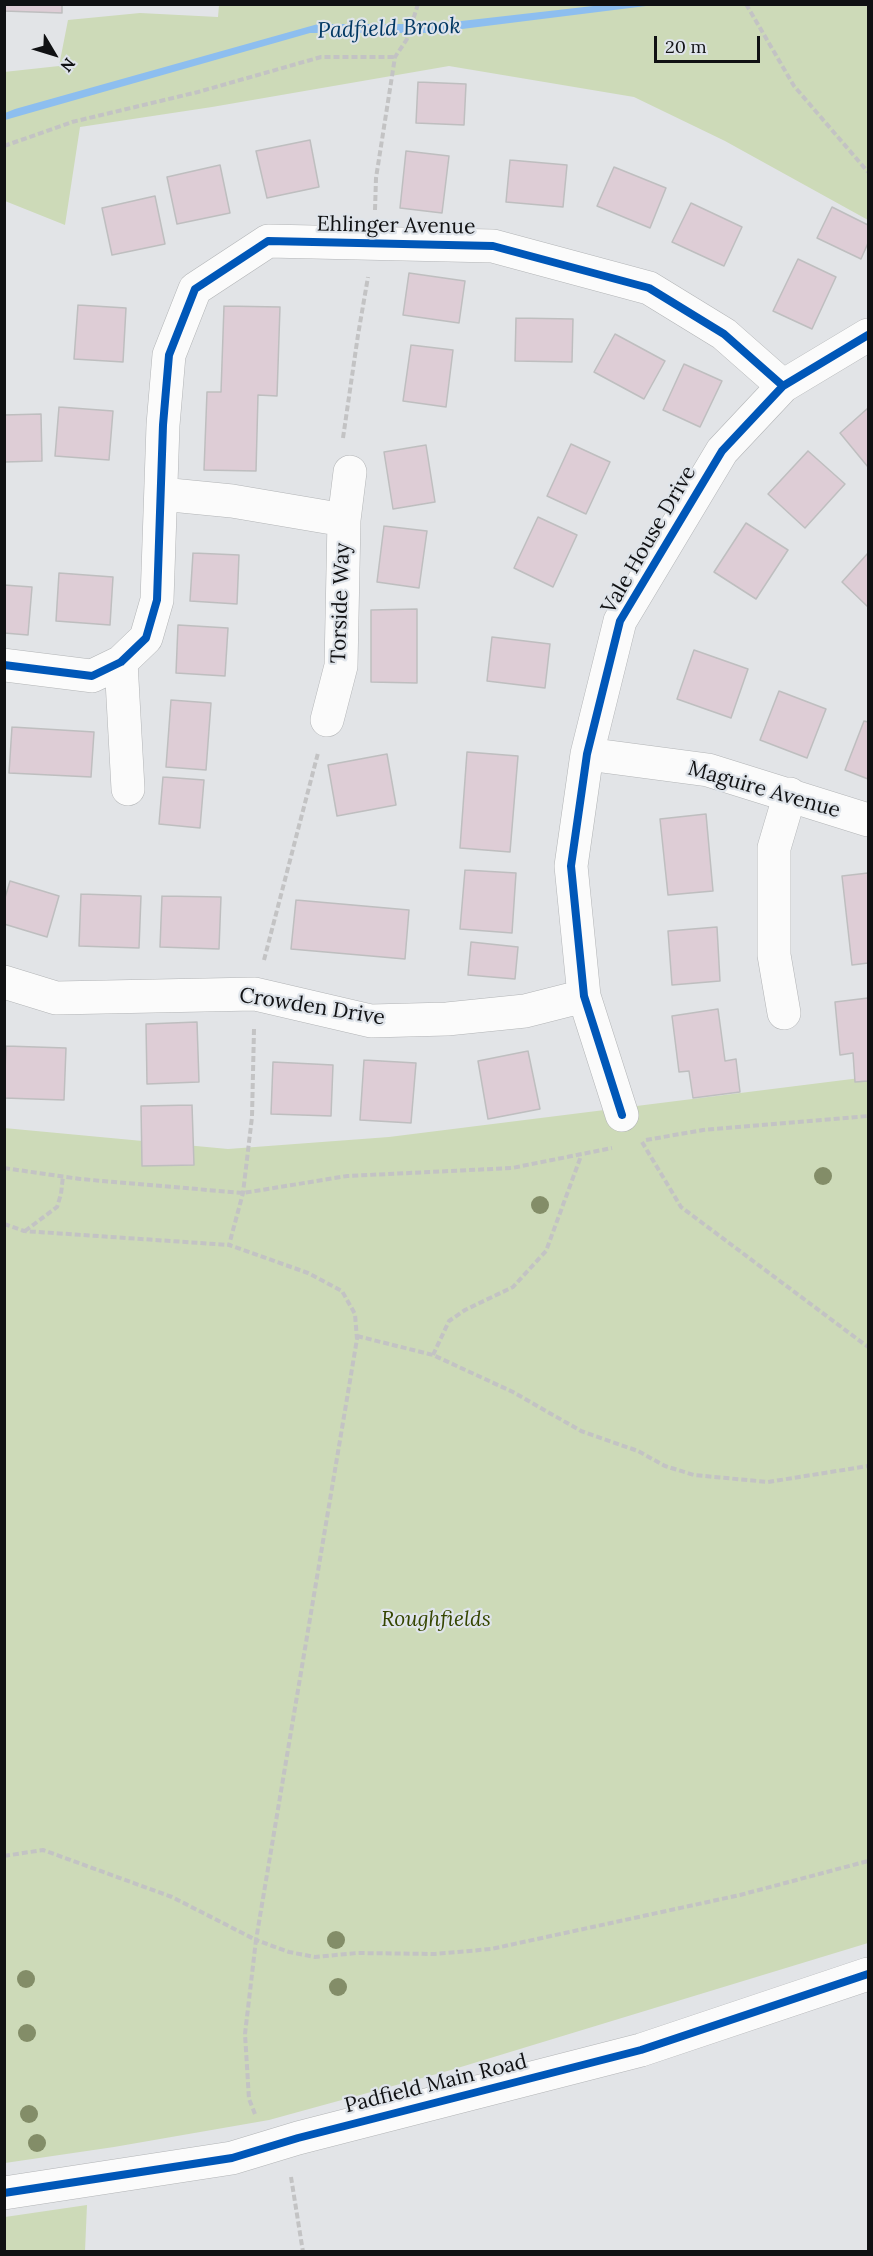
<!DOCTYPE html>
<style>
body{margin:0}
#map{position:relative;width:873px;height:2256px;overflow:hidden;background:#e2e4e7;font-family:Lora,serif}
canvas{display:block}
.frame{position:absolute;inset:0;border:6px solid #101113;pointer-events:none}
.north{position:absolute;left:24px;top:24px;width:60px;height:60px;-webkit-text-stroke:4px #dfe4ea;paint-order:stroke;rotate:128deg;font-size:16px;font-weight:700;line-height:24px;text-align:center;color:#101113}
.north::after{content:'';display:block;margin:auto;width:21px;height:27px;background:#101113;clip-path:polygon(50% 0,100% 100%,50% 72%,0 100%)}
.scale{position:absolute;left:654px;top:36px;width:106px;height:27px;box-sizing:border-box;border:3px solid #101113;border-top:0;padding-left:8px;font-size:18px;line-height:21px;white-space:nowrap;color:#101113;-webkit-text-stroke:4px #dfe4ea;paint-order:stroke}
</style>
<div id="map">
<canvas width="873" height="2256"></canvas>
<div class="frame"></div>
<div class="north">N</div>
<div class="scale">20 m</div>
</div>
<script>
const ctx = document.querySelector('canvas').getContext('2d');
ctx.lineJoin = 'round';
function paint(path, color) { ctx.fillStyle = color; ctx.fill(path, 'evenodd'); }
const toPath = rows => new Path2D(rows.map(r => 'M' + r).join(''));
function trace(path, color, width, dash) { ctx.strokeStyle = color; ctx.lineWidth = width; ctx.lineCap = dash ? 'butt' : 'round'; ctx.setLineDash(dash || []); ctx.stroke(path); }
function drawText(font, color, halo, rows, align = 'center') {
  ctx.font = font + ' Lora,serif'; ctx.lineWidth = 4.5; ctx.setLineDash([]); ctx.textBaseline = 'middle'; ctx.strokeStyle = halo; ctx.fillStyle = color; for (const [text, x, y, turn = 0] of rows) {
    ctx.save(); ctx.translate(x, y); ctx.rotate((+turn || 0) * Math.PI / 180); ctx.textAlign = isNaN(turn) ? turn : align; if (halo) ctx.strokeText(text, 0, 0); ctx.fillText(text, 0, 0); ctx.restore();
  }
}
paint(toPath([
 [219,5,868,5,868,220,725,141,634,97,449,66,212,107,80,127,65,225,5,201,4,72,59,66,68,20,140,13,218,17],
 [868,1077,868,1943,451,2070,269,2120,114,2147,5,2163,4,1128,228,1149,389,1137],
 [87,2205,85,2251,5,2251,5,2217]
]), '#cddab8');
paint(toPath([
 [602,5,654,5,430,33,310,33,5,120,5,113,15,109,318,24,435,24]
]), '#8dbeef');
const building = toPath([
 [4,4,62,4,62,13,4,11,4,4],
 [418,82,466,84,464,125,416,123,418,82],
 [310,140,319,187,267,198,256,151,310,140],
 [406,151,449,156,442,213,400,208,406,151],
 [510,160,567,165,563,207,506,202,510,160],
 [220,165,230,213,177,224,167,177,220,165],
 [614,167,666,188,650,228,597,206,614,167],
 [155,196,165,244,112,255,102,208,155,196],
 [691,203,742,227,724,266,672,242,691,203],
 [832,207,868,225,868,243,861,259,817,238,832,207],
 [798,259,836,277,812,329,773,311,798,259],
 [409,273,465,281,459,323,403,315,409,273],
 [78,305,126,308,123,362,74,359,78,305],
 [224,306,280,307,277,396,258,395,256,471,204,470,207,392,221,392,224,306],
 [516,318,573,319,572,362,515,361,516,318],
 [615,334,665,361,644,399,594,372,615,334],
 [411,345,453,350,446,407,403,401,411,345],
 [684,364,722,381,700,427,663,410,684,364],
 [59,407,113,411,109,460,55,456,59,407],
 [868,408,868,467,840,433,868,408],
 [41,414,42,461,4,462,4,415,41,414],
 [571,444,610,462,586,514,547,496,571,444],
 [426,445,435,502,393,509,384,452,426,445],
 [808,451,845,484,805,528,768,494,808,451],
 [538,517,577,535,553,587,514,568,538,517],
 [746,523,788,550,756,599,714,572,746,523],
 [384,526,427,531,419,588,377,582,384,526],
 [193,553,239,555,237,604,190,601,193,553],
 [868,553,868,607,842,582,868,553],
 [59,573,113,577,110,625,56,621,59,573],
 [4,585,32,587,28,635,4,633,4,585],
 [417,609,417,683,371,682,371,610,417,609],
 [178,625,228,628,225,676,176,673,178,625],
 [492,637,550,644,545,688,487,681,492,637],
 [694,650,748,669,731,718,677,699,694,650],
 [779,691,826,709,807,758,760,740,779,691],
 [171,700,211,703,206,770,166,767,171,700],
 [864,721,868,722,868,779,845,770,864,721],
 [12,727,94,732,91,777,9,773,12,727],
 [467,752,518,756,510,852,460,848,467,752],
 [387,754,396,805,337,816,328,765,387,754],
 [163,777,204,780,200,828,159,824,163,777],
 [706,814,713,891,668,895,660,819,706,814],
 [465,870,516,873,512,933,460,929,465,870],
 [868,873,868,963,852,965,842,876,868,873],
 [10,881,59,896,47,937,4,924,4,901,10,881],
 [81,894,141,896,139,948,79,946,81,894],
 [162,896,221,897,219,949,160,947,162,896],
 [296,900,409,910,405,959,291,949,296,900],
 [717,927,720,981,672,985,668,931,717,927],
 [471,942,518,947,515,979,468,975,471,942],
 [868,998,868,1081,855,1082,853,1053,840,1055,835,1002,868,998],
 [718,1009,725,1061,736,1059,740,1092,693,1098,689,1071,679,1072,672,1016,718,1009],
 [197,1022,199,1082,147,1084,146,1024,197,1022],
 [6,1046,66,1048,64,1100,4,1098,6,1046],
 [528,1051,540,1109,488,1119,478,1061,528,1051],
 [364,1060,416,1063,411,1123,360,1120,364,1060],
 [273,1062,333,1065,331,1116,271,1114,273,1062],
 [192,1105,194,1165,142,1166,141,1106,192,1105]
]);
paint(building, '#decdd6');
trace(building, '#bebebf', 1.5);
const minor = toPath([
 [161,494,232,501,344,520],
 [121,662,128,789],
 [4,665,92,676,121,662,146,638,157,600,163,425,169,355,195,289,268,241,493,246,649,288,724,334,783,386],
 [327,720,341,666,344,520,350,472],
 [587,754,708,770,868,820],
 [4,982,56,998,255,994,371,1021,447,1019,525,1011,584,996],
 [784,1013,774,955,774,848,790,794],
 [622,1115,584,996,571,866,587,754,620,621,722,451,783,386,868,335],
 [4,2193,232,2158,298,2138,641,2050,868,1974]
]);
trace(minor, '#b2b4b6', 34);
trace(toPath([
 [746,4,794,86,868,172],
 [4,146,72,122,198,92,321,57,395,57],
 [375,210,376,178,395,57,407,39,418,4],
 [343,438,358,335,368,277],
 [264,960,318,753],
 [254,1029,252,1117,243,1193,229,1245,308,1273,342,1291,355,1314,357,1339,256,1940,289,1952,315,1957,357,1953,435,1954,491,1949,740,1895,868,1861],
 [646,1140,703,1130,868,1116],
 [642,1142,681,1207,868,1347],
 [4,1168,80,1179,243,1193,347,1176,512,1168,612,1148],
 [4,1224,24,1231,229,1245],
 [25,1231,57,1207,61,1194,63,1176],
 [357,1336,433,1355,513,1392,581,1431,638,1451,665,1466,694,1475,768,1482,868,1466],
 [433,1355,449,1321,465,1310,513,1287,546,1251,581,1156],
 [4,1856,43,1850,172,1897,256,1940,245,2034,249,2099,255,2114],
 [291,2177,303,2252]
]), '#c3c3c4', 4, [6, 3]);
trace(minor, '#fbfbfb', 33);
trace(toPath([
 [4,665,92,676,121,662,146,638,157,600,163,425,169,355,195,289,268,241,493,246,649,288,724,334,783,386],
 [622,1115,584,996,571,866,587,754,620,621,722,451,783,386,868,335],
 [4,2193,232,2158,298,2138,641,2050,868,1974]
]), '#0057b8', 8);
ctx.fillStyle = '#838d68';
for (const [x, y] of [
 [823,1176],
 [540,1205],
 [336,1940],
 [26,1979],
 [338,1987],
 [27,2033],
 [29,2114],
 [37,2143]
]) { ctx.beginPath(); ctx.arc(x, y, 9, 0, 2 * Math.PI); ctx.fill(); }
drawText('21px', '#101113', '#dfe4ea', [
 ["Ehlinger Avenue",396,226,1],
 ["Vale House Drive",649,540,-60],
 ["Torside Way",341,603,-88],
 ["Maguire Avenue",764,790,16],
 ["Crowden Drive",312,1007,9],
 ["Padfield Main Road",436,2084,-14]
]);
drawText('italic 21px', '#354500', '#dfe4ea', [
 ["Roughfields",436,1620]
]);
drawText('italic 22px', '#003762', '#dfe4ea', [
 ["Padfield Brook",389,29,-2]
]);
</script>
